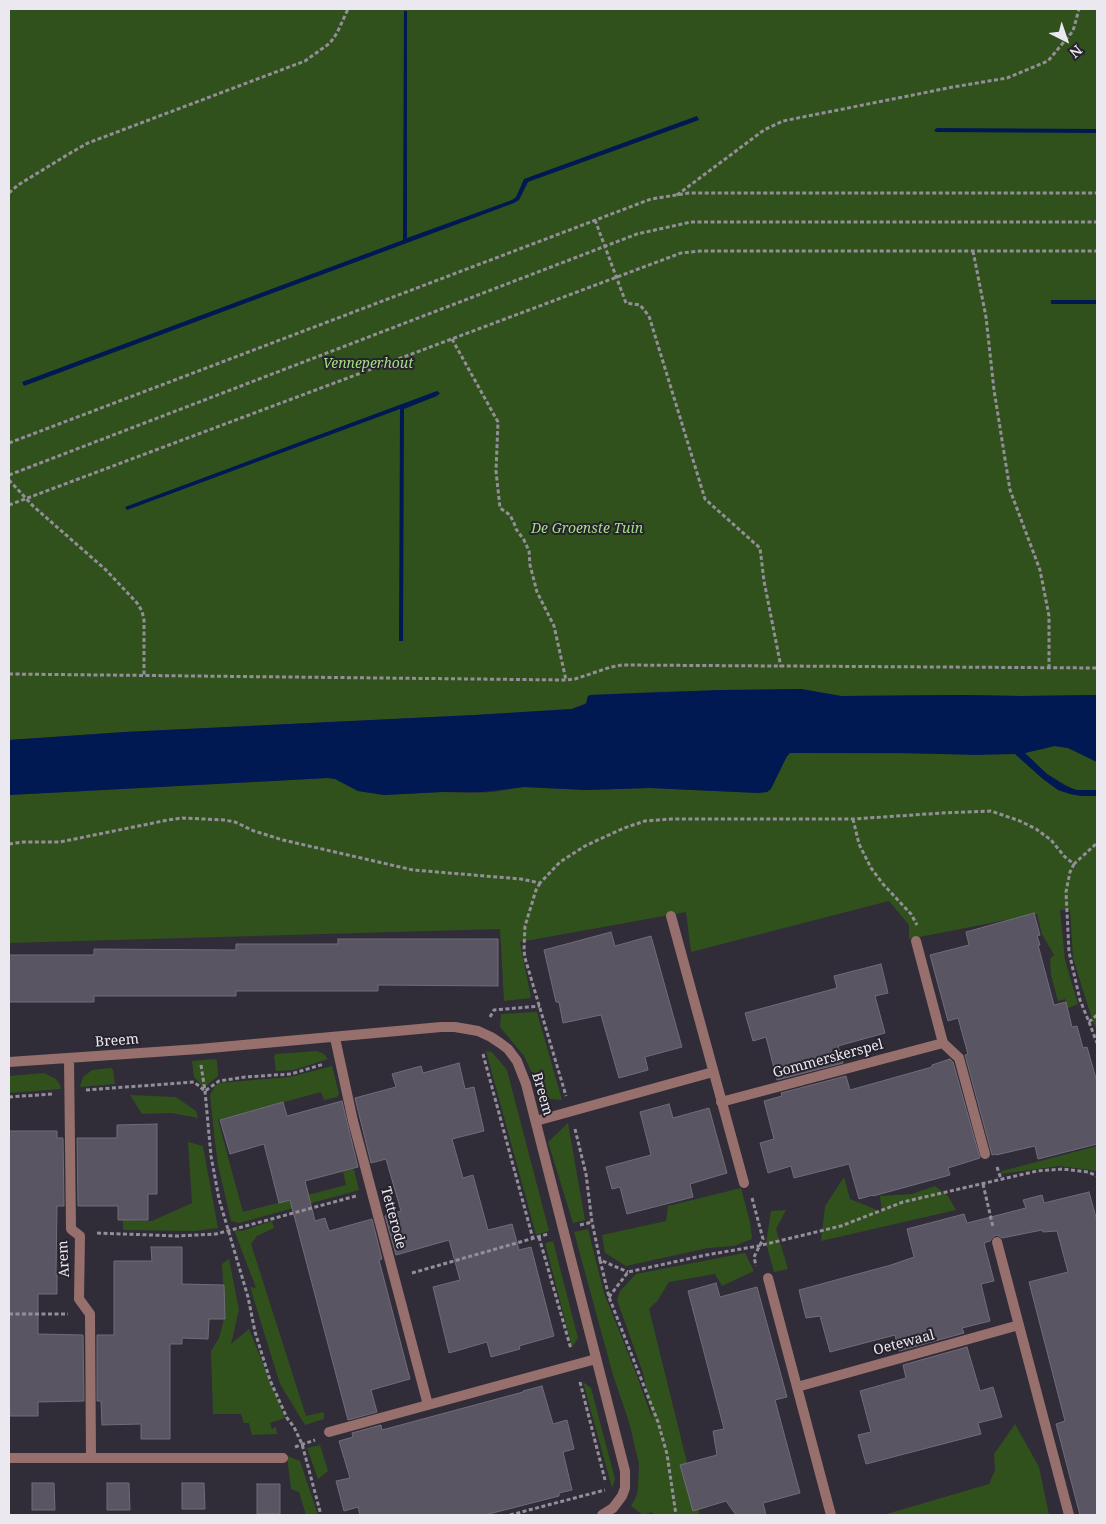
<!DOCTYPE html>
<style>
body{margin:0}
#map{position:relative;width:1106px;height:1524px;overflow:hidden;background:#302c38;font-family:"Noto Serif",serif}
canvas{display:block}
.frame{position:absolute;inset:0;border:10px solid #ebe8f0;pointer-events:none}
.north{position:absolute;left:1041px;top:15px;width:50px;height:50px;-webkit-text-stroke:4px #26232d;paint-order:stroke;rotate:139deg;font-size:14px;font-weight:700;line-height:20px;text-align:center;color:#ebe8f0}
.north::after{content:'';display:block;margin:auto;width:18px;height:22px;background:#ebe8f0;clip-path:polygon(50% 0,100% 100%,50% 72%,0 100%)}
</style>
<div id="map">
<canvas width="1106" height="1524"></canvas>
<div class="frame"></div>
<div class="north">N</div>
</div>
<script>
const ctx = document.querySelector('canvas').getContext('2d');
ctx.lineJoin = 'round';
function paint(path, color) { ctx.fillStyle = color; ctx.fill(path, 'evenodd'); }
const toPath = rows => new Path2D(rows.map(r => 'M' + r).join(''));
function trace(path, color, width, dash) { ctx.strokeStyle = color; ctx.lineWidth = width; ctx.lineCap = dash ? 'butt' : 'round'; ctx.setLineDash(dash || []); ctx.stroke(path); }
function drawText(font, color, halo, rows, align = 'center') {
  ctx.font = font + ' "Noto Serif",serif'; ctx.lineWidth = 4; ctx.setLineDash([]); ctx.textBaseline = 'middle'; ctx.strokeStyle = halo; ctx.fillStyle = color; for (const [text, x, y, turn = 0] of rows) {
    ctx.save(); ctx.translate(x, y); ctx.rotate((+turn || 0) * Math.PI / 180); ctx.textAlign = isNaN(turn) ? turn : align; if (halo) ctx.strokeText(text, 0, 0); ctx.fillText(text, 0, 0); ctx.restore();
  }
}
paint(toPath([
 [9,9,1097,9,1097,695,1022,696,963,695,841,696,801,689,652,692,591,695,588,696,586,703,572,709,475,715,125,732,9,740],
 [1055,746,1068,748,1097,762,1097,790,1081,791,1071,788,1047,774,1024,753],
 [790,753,1015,754,1043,779,1058,790,1070,794,1081,796,1097,796,1097,1032,1092,1019,1073,958,1070,910,1060,910,1065,960,1078,1004,1068,1008,1065,999,1058,1001,1051,975,1050,959,1054,955,1042,934,1037,914,909,939,909,925,889,901,691,952,686,912,520,942,531,998,504,1001,500,929,9,943,9,795,328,778,335,779,358,791,384,795,442,792,470,793,494,792,524,787,586,790,650,788,759,793],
 [537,1012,562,1100,544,1098,524,1056,500,1027,501,1014],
 [317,1051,324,1054,328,1059,294,1070,276,1071,274,1057,276,1054],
 [486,1051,492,1052,507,1070,549,1231,536,1235],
 [215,1059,217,1061,218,1076,206,1086,203,1087,194,1077,192,1061],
 [332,1066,339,1094,337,1097,324,1100,321,1092,218,1120,243,1212,346,1185,343,1172,351,1169,354,1170,359,1190,239,1223,231,1221,218,1165,215,1142,210,1095,215,1086,218,1083,290,1077],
 [111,1068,113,1070,115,1084,80,1087,83,1077,92,1070],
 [44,1073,56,1079,60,1085,61,1089,9,1093,9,1076],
 [130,1095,176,1097,196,1111,198,1118,171,1113,142,1114],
 [568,1123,585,1220,573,1223,548,1142],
 [188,1142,203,1146,218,1228,195,1231,123,1230,123,1220,152,1221,192,1203],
 [1097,1146,1097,1171,1060,1166,1000,1174,1002,1171],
 [844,1177,850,1199,882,1212,880,1196,912,1194,935,1186,948,1196,956,1210,821,1241,825,1206],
 [741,1188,750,1222,752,1239,734,1246,708,1248,626,1266,605,1253,602,1235,666,1221,668,1206],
 [786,1210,776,1229,788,1269,774,1272,766,1243,771,1211],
 [272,1221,274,1228,257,1236,251,1244,306,1416,324,1412,324,1419,305,1425,280,1384,250,1287,256,1288,234,1230,242,1231],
 [588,1229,604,1293,637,1376,653,1421,643,1373,617,1300,620,1291,636,1274,745,1253,754,1271,722,1286,715,1274,669,1282,658,1300,649,1309,700,1515,654,1515,652,1512,643,1515,631,1506,637,1495,638,1487,639,1464,629,1422,613,1375,574,1232],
 [553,1241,578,1338,572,1347,545,1243],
 [229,1259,239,1310,231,1344,249,1329,285,1418,270,1423,272,1429,276,1427,277,1434,252,1435,249,1423,244,1423,241,1414,213,1414,211,1351,219,1338,225,1315,222,1264],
 [583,1382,591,1388,615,1479,612,1488],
 [1015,1424,1039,1467,1049,1515,883,1515,989,1484,995,1470,994,1454],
 [320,1445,328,1471,318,1479,307,1448],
 [287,1456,300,1461,318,1515,306,1515,299,1492,291,1489]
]), '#31511c');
paint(toPath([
 [404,11,407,11,407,238,512,200,516,197,524,179,697,116,699,120,528,182,519,200,514,203,24,386,22,382,403,240],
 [937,128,1097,129,1097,133,936,132,934,130],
 [1051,300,1097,300,1097,304,1051,304],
 [437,391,440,393,437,396,404,409,403,641,399,641,400,409,127,510,125,507],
 [801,689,841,696,963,695,1022,696,1097,695,1097,762,1068,748,1055,746,1025,753,1047,774,1064,785,1076,790,1097,790,1097,796,1082,796,1070,794,1058,790,1043,779,1015,754,976,755,904,753,790,753,787,756,771,789,767,792,759,793,650,788,586,790,524,787,483,792,442,792,384,795,358,791,335,779,328,778,9,795,9,740,125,732,475,715,572,709,586,704,588,696,591,695,719,690]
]), '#001953');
const building = toPath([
 [1034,913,1040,935,1037,936,1040,945,1038,945,1054,1005,1066,1002,1072,1027,1077,1026,1083,1048,1087,1047,1097,1082,1097,1144,1038,1159,1035,1146,996,1155,996,1154,992,1155,965,1055,968,1054,958,1018,948,1021,930,955,969,945,966,932,1034,913],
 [611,932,615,946,651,936,682,1047,645,1057,648,1070,619,1078,601,1015,563,1023,559,1002,556,1002,544,950,611,932],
 [338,939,498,939,498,986,378,985,378,991,236,991,236,996,94,996,94,1002,9,1002,9,955,94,955,94,949,236,950,236,944,338,944,338,939],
 [881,964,888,993,875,996,885,1033,838,1046,843,1063,777,1080,766,1037,753,1041,745,1013,837,988,834,976,881,964],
 [950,1059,953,1062,980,1158,948,1168,950,1175,873,1196,873,1195,859,1199,849,1164,794,1178,791,1166,768,1173,760,1143,774,1139,764,1101,782,1096,781,1093,846,1076,850,1090,932,1067,932,1065,950,1059],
 [459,1063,465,1089,474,1087,484,1131,452,1139,463,1178,473,1175,488,1230,512,1224,519,1250,531,1247,554,1336,519,1346,520,1349,491,1357,487,1342,449,1353,433,1287,460,1280,449,1240,396,1255,385,1216,401,1211,386,1159,371,1163,355,1098,396,1087,392,1074,421,1066,423,1073,459,1063],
 [342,1101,358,1167,305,1181,315,1221,325,1218,329,1231,372,1219,382,1259,379,1260,410,1379,371,1390,377,1412,348,1420,290,1200,279,1203,264,1144,230,1154,220,1120,283,1102,287,1116,342,1101],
 [669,1104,673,1118,709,1108,727,1173,690,1184,693,1197,627,1214,620,1187,612,1189,606,1167,651,1155,640,1112,669,1104],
 [157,1124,157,1194,148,1194,148,1220,118,1220,118,1206,78,1206,77,1138,117,1138,117,1125,157,1124],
 [9,1131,57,1131,57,1138,63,1138,64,1206,57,1206,56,1274,57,1274,57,1294,38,1294,38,1334,83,1335,84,1401,38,1402,38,1416,9,1416,9,1131],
 [1089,1192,1097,1221,1097,1515,1080,1515,1056,1424,1065,1421,1029,1282,1068,1272,1057,1231,1043,1232,1042,1230,1002,1238,999,1236,996,1235,992,1238,990,1241,984,1243,994,1281,981,1284,990,1321,962,1328,964,1333,899,1351,895,1335,830,1352,820,1316,806,1318,799,1290,891,1265,914,1257,907,1229,964,1214,967,1223,1026,1208,1023,1200,1042,1195,1044,1203,1089,1192],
 [151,1247,182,1247,182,1284,224,1285,225,1319,209,1319,208,1339,182,1338,182,1344,170,1344,170,1439,141,1439,141,1424,102,1425,101,1401,97,1401,97,1335,114,1335,114,1261,152,1261,151,1247],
 [716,1283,720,1297,757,1287,787,1397,775,1400,800,1493,763,1503,766,1515,736,1515,726,1501,693,1511,680,1465,717,1455,713,1431,724,1429,688,1291,716,1283],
 [967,1347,980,1391,993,1387,1002,1417,978,1423,981,1434,866,1464,858,1435,871,1432,860,1391,906,1378,903,1365,967,1347],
 [542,1386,553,1424,567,1420,574,1449,563,1452,572,1490,559,1493,559,1496,485,1515,360,1515,358,1507,344,1511,336,1481,350,1478,339,1441,353,1437,352,1433,381,1425,382,1430,523,1392,523,1391,542,1386],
 [32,1483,54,1483,55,1510,32,1510,32,1483],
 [107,1483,129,1483,130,1510,107,1510,107,1483],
 [182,1483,204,1483,205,1509,182,1509,182,1483],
 [257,1484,280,1484,280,1514,257,1514,257,1484]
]);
paint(building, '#595562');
trace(building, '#716c79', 1);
trace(toPath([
 [9,193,18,185,72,152,88,143,305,61,330,43,337,33,348,9],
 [677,195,764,130,783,121,953,87,1007,78,1048,61,1073,31,1079,9],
 [595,220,626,303,640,305,649,316,705,499,760,548,764,581,781,667],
 [973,251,986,317,994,390,1010,490,1040,570,1049,616,1049,667],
 [452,339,498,422,496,471,500,508,510,515,514,523,516,529,524,540,529,551,530,565,537,592,554,626,566,680],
 [9,443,651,199,689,193,1097,193],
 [9,475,637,234,691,222,1097,222],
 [9,480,33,506,106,570,137,603,142,611,144,620,144,675],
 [9,505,681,253,701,251,1097,251],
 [9,674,566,680,575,679,611,667,622,665,1097,668],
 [853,819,859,844,871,868,883,884,911,914,917,925],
 [9,844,23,842,60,842,168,820,182,818,224,820,235,822,254,831,283,840,413,870,521,879,540,883,560,862,585,846,624,828,645,821,671,819,853,819,942,813,991,811,1020,821,1036,829,1051,840,1065,857,1074,864,1097,843],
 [1074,864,1070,872,1066,892,1069,952,1080,1000,1089,1022,1097,1015],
 [540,883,536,890,525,926,524,950,525,958,566,1096],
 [490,1017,494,1010,540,1006],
 [1089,1022,1097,1043],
 [483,1054,533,1239],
 [201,1065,205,1091,211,1156,219,1199,248,1297,255,1332,270,1380,287,1418,294,1427,302,1444,321,1515],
 [86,1090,194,1082,205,1091,219,1081,245,1077,291,1074,324,1064],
 [9,1097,53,1094],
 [575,1129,586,1174,592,1222,600,1260,628,1272],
 [997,1167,1001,1179],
 [983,1184,993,1227],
 [752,1198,763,1239,754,1257,756,1266],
 [580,1225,592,1222],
 [97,1233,177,1236,216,1234,356,1196],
 [539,1237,571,1349],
 [600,1260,609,1297,658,1422,667,1454,676,1515],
 [412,1273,548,1234],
 [609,1297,628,1272,706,1255,758,1246,841,1226,903,1202,1037,1171,1063,1169,1088,1172,1097,1176],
 [9,1314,68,1314],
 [580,1382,605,1480],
 [295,1447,315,1440],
 [510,1515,605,1490]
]), '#938f99', 3, [4, 2.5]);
trace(toPath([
 [671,916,744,1183],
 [916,941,943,1043,959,1058,985,1154],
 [335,1038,353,1121,428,1405],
 [69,1059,71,1229,80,1236,79,1299,90,1314,91,1458],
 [9,1062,199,1049,441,1027,455,1027,478,1031,491,1037,500,1043,508,1049,517,1061,526,1084,625,1471,625,1488,622,1496,613,1508,602,1515],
 [721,1102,943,1043],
 [536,1121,713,1072],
 [997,1242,1069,1515],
 [768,1278,831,1515],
 [797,1387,1019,1325],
 [329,1432,596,1359],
 [9,1458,283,1458]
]), '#97706e', 10);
drawText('italic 14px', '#a3df80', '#26232d', [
 ["Venneperhout",368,364],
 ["De Groenste Tuin",587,529]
]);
drawText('14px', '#ebe8f0', '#26232d', [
 ["Breem",117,1041,-4],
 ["Gommerskerspel",828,1059,-15],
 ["Breem",542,1094,74],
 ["Tetterode",393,1218,75],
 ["Arem",64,1259,-93],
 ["Oetewaal",904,1343,-15]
]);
</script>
